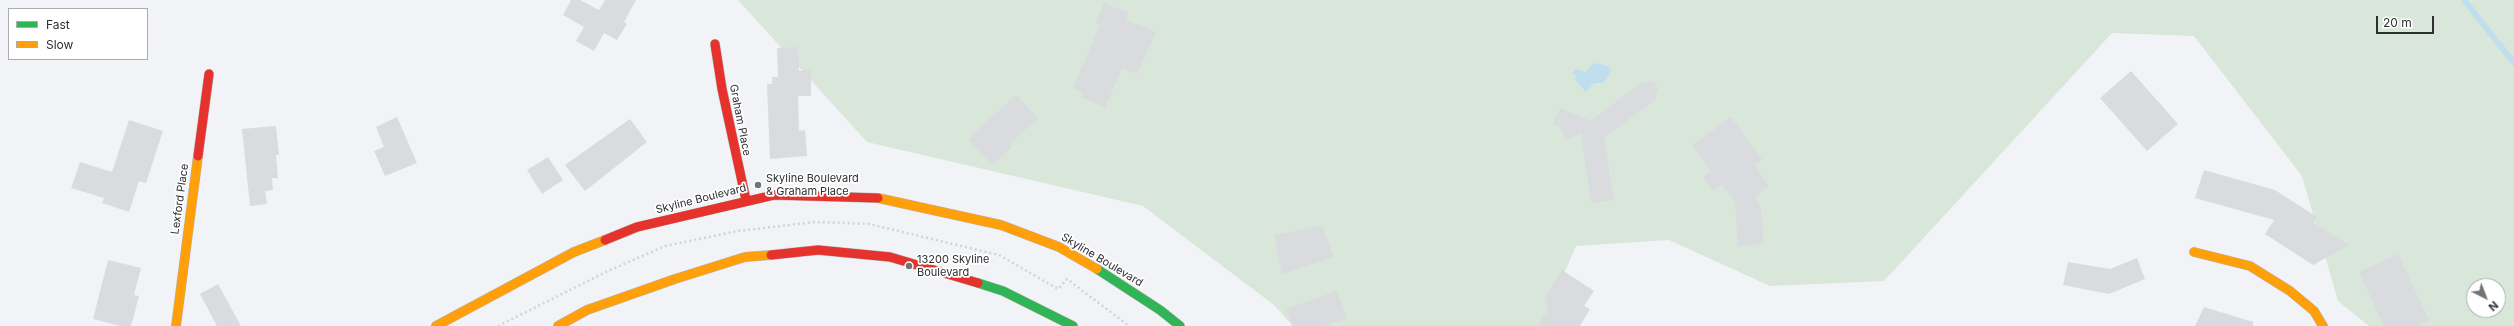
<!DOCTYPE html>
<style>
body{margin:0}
#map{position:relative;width:2514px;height:326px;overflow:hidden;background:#f1f3f6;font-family:Inter,sans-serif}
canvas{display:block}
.legend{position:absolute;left:8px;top:8px;width:140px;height:52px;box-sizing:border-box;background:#fff;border:1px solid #abacad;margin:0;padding:5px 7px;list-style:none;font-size:12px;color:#2e2f31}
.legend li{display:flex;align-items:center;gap:8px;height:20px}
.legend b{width:20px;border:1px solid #abacad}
.north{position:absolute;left:2466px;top:278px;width:40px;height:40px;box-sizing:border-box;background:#fff;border:1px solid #abacad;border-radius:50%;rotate:138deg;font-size:11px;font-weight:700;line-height:16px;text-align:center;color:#2e2f31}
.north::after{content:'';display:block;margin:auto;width:14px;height:18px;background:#727476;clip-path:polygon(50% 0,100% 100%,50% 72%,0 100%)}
.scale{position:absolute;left:2376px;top:16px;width:58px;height:18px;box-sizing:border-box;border:2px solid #2e2f31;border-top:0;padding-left:5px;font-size:12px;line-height:14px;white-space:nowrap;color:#2e2f31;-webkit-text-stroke:3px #fff;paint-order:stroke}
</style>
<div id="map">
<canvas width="2514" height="326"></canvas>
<ul class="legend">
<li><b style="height:5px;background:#30b455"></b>Fast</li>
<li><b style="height:5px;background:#ff9f0a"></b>Slow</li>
</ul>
<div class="north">N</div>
<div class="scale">20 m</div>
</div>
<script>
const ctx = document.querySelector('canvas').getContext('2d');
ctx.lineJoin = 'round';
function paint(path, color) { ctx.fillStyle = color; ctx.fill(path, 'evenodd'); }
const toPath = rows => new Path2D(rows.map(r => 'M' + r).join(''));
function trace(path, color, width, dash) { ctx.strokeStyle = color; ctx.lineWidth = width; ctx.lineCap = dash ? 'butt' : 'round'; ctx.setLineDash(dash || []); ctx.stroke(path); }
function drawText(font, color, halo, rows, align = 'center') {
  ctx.font = font + ' Inter,sans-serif'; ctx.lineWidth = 3.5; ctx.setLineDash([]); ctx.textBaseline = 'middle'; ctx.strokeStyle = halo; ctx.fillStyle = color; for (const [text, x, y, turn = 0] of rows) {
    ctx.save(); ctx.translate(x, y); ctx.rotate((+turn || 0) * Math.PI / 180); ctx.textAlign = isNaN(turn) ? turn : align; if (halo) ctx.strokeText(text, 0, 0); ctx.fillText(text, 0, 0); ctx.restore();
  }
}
paint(toPath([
 [738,0,2514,0,2514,326,2369,326,2338,301,2302,176,2194,36,2112,33,1884,281,1770,286,1669,240,1576,246,1541,326,1293,326,1274,305,1143,206,867,142],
 [2474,286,2498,286,2498,310,2474,310]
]), '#d8e7da');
paint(toPath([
 [1597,63,1610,67,1611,72,1603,83,1594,83,1586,92,1574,79,1577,75,1573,75,1573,72,1576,69,1586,72,1592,65]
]), '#bfdfee');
trace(toPath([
 [2464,0,2514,63]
]), '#bfdfee', 6);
paint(toPath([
 [571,0,580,0,599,10,605,0,636,0,624,22,627,24,617,40,604,33,594,51,576,41,584,27,563,15],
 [1104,3,1129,13,1126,20,1156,32,1137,74,1122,68,1105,108,1081,97,1083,92,1073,88,1100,25,1096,23],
 [798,47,799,71,811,70,811,96,798,96,799,131,805,130,807,156,770,159,767,84,772,84,772,77,778,77,777,48],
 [2131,71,2178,124,2147,151,2100,98],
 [1649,81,1654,82,1658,88,1655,100,1604,138,1614,200,1591,203,1581,133,1566,140,1559,126,1553,124,1560,108,1591,121,1642,82],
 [1016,95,1038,118,1009,144,1012,147,992,165,968,139],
 [397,117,417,163,385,176,374,151,384,147,376,127],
 [1731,117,1762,159,1754,165,1769,186,1754,197,1761,208,1764,244,1738,246,1735,202,1722,185,1714,191,1703,177,1711,171,1692,145],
 [630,119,647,142,585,191,565,165],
 [129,120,163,131,146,183,139,181,129,212,102,203,104,198,71,188,80,162,112,172],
 [276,126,279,155,276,155,278,178,272,178,273,190,265,191,267,204,250,206,242,129],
 [548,157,563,180,542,194,527,170],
 [2204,170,2275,190,2317,217,2314,223,2349,245,2313,265,2265,234,2274,220,2195,198],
 [1322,226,1334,257,1282,274,1274,235],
 [2398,254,2429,320,2417,326,2384,326,2359,272],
 [2137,258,2145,279,2109,294,2063,285,2068,262,2110,269],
 [108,260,141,268,134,295,139,296,131,326,120,326,93,319],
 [1562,270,1594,291,1584,306,1590,309,1580,326,1537,326,1548,310,1545,297],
 [218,284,241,326,217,326,200,294],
 [1337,291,1347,318,1324,326,1292,326,1286,309],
 [2204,307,2253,322,2253,326,2195,326]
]), '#dadbde');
const fast = toPath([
 [1097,269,1160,310,1180,326],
 [978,283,1003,291,1073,326]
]);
const slow = toPath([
 [878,198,1001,225,1059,247,1097,269],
 [2194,252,2250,266,2290,291,2314,311,2323,326],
 [176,326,198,156],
 [436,326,574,252,605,240],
 [558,326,587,310,675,279,745,257,771,255]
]);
const jam = toPath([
 [715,44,722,89,746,200],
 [198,156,209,74],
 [605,240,637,227,774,195,878,198],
 [771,255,818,250,890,257,978,283]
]);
trace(fast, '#b4b6b8', 10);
trace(slow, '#b4b6b8', 10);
trace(jam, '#b4b6b8', 10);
trace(toPath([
 [498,326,610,270,665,246,738,231,815,222,869,224,999,255,1058,289,1067,279,1129,326]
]), '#d2d3d4', 2.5, [2, 3]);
trace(fast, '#30b455', 9);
trace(slow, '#ff9f0a', 9);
trace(jam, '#e5322d', 9);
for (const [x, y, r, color] of [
 [758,185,4,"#727476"],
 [909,266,4,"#727476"]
]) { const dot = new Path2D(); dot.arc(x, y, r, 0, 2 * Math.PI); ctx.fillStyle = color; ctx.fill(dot); trace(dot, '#fff', 1.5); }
drawText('11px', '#2e2f31', '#fff', [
 ["Graham Place",740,120,79],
 ["Lexford Place",180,199,-82],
 ["Skyline Boulevard",701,199,-14],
 ["Skyline Boulevard",1102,260,31]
]);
drawText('11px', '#2e2f31', '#fff', [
 ["Skyline Boulevard",766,179],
 ["& Graham Place",766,192],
 ["13200 Skyline",917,260],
 ["Boulevard",917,273]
], 'left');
</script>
